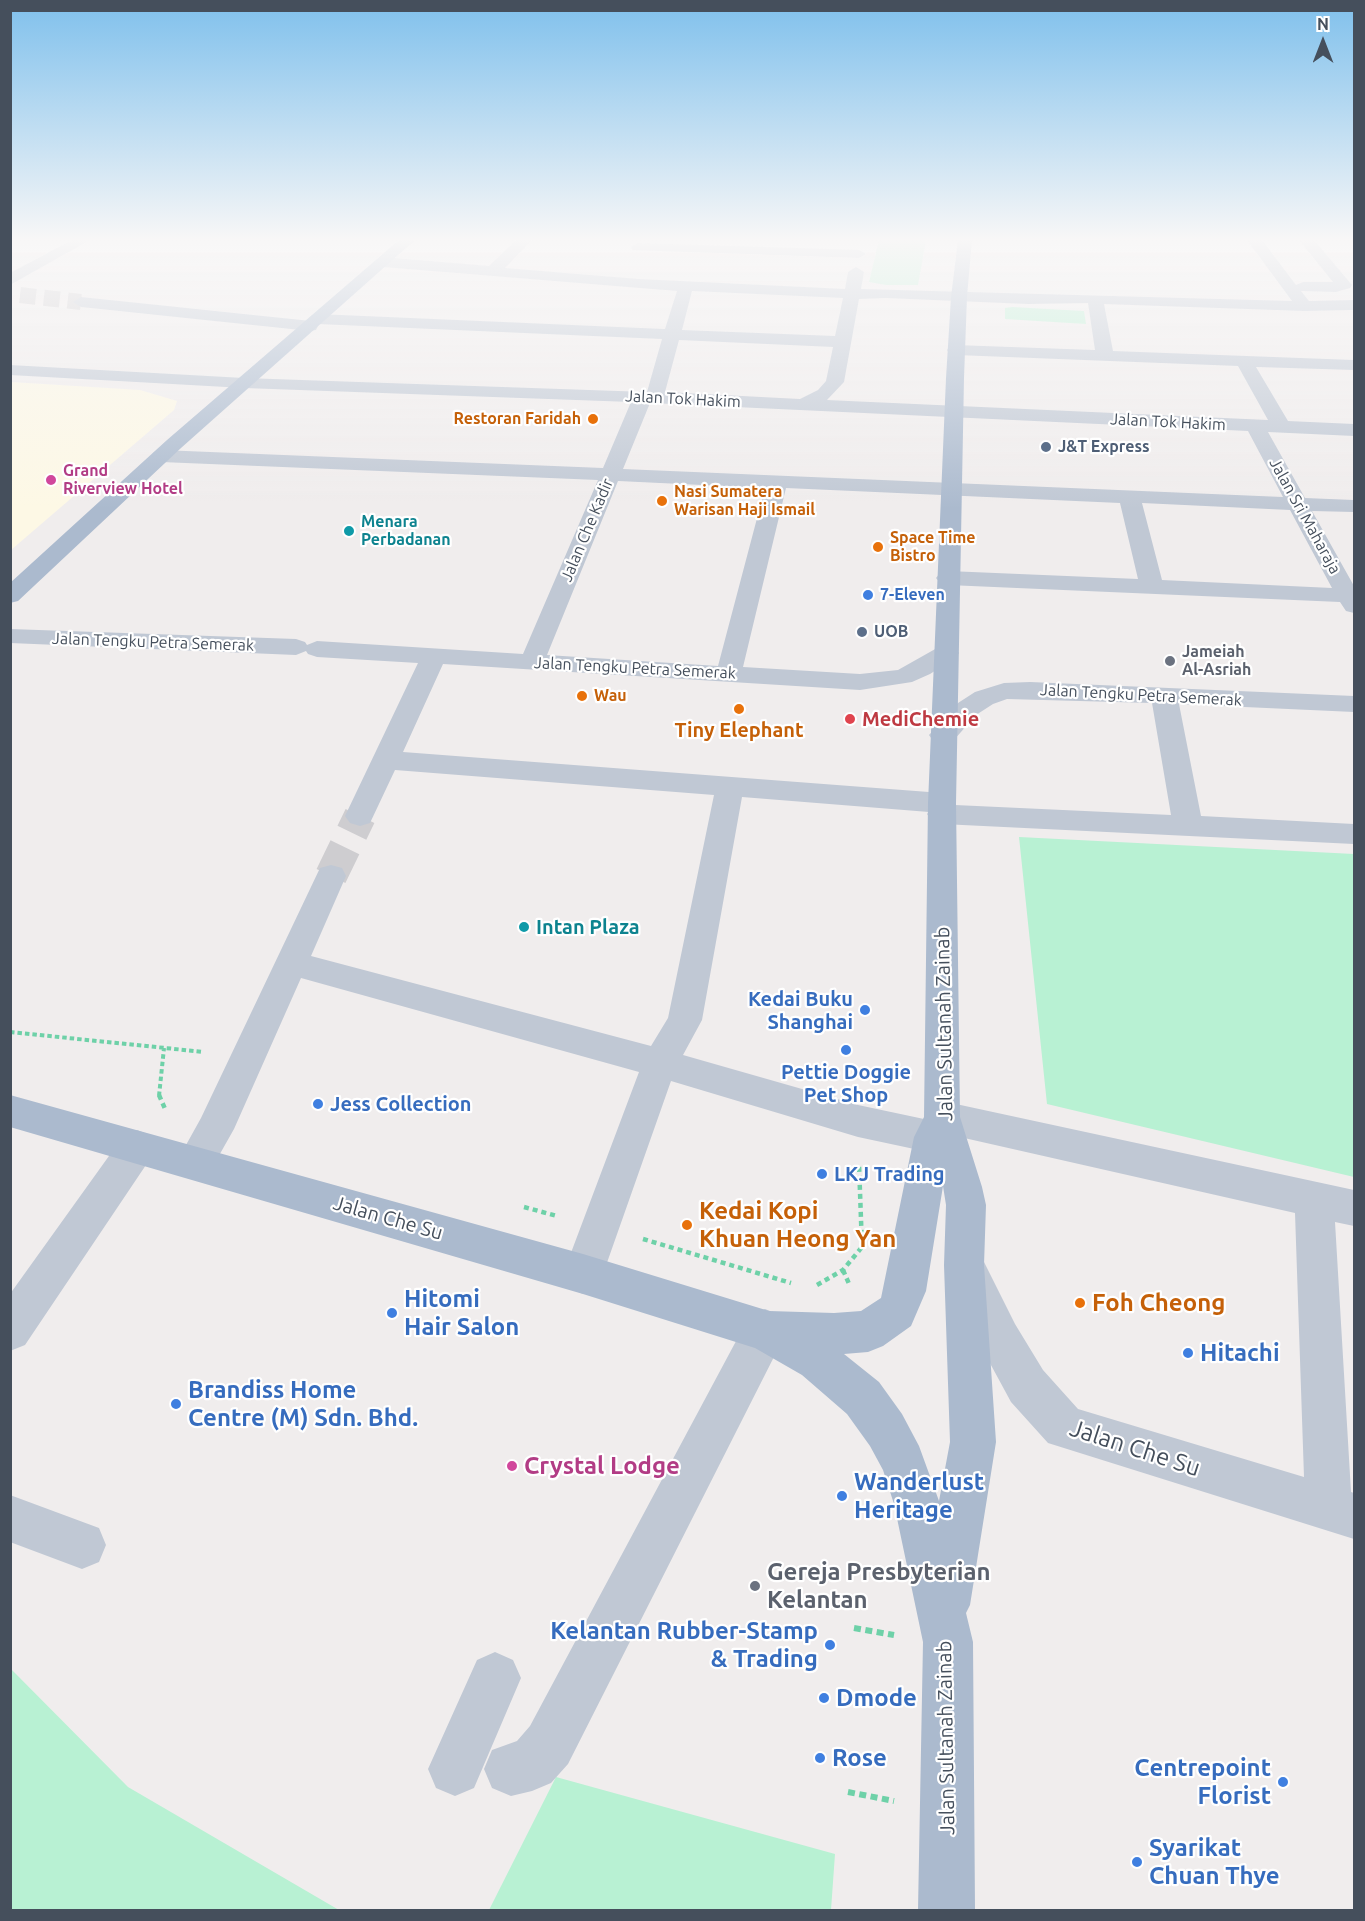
<!DOCTYPE html>
<style>
body{margin:0}
#map{position:relative;width:1365px;height:1921px;overflow:hidden;background:#f0eded;font-family:Ubuntu,sans-serif}
canvas{display:block}
.frame{position:absolute;inset:0;border:12px solid #454f5c;pointer-events:none}
.north{position:absolute;left:1293px;top:12px;width:60px;height:60px;-webkit-text-stroke:4px #fff;paint-order:stroke;rotate:0deg;font-size:16px;font-weight:700;line-height:24px;text-align:center;color:#454f5c}
.north::after{content:'';display:block;margin:auto;width:21px;height:27px;background:#454f5c;clip-path:polygon(50% 0,100% 100%,50% 72%,0 100%)}
</style>
<div id="map">
<canvas width="1365" height="1921"></canvas>
<div class="frame"></div>
<div class="north">N</div>
</div>
<script>
const ctx = document.querySelector('canvas').getContext('2d');
ctx.lineJoin = 'round';
function paint(path, color) { ctx.fillStyle = color; ctx.fill(path, 'evenodd'); }
const toPath = rows => new Path2D(rows.map(r => 'M' + r).join(''));
function trace(path, color, width, dash) { ctx.strokeStyle = color; ctx.lineWidth = width; ctx.lineCap = dash ? 'butt' : 'round'; ctx.setLineDash(dash || []); ctx.stroke(path); }
function drawText(font, color, halo, rows, align = 'center') {
  ctx.font = font + ' Ubuntu,sans-serif'; ctx.lineWidth = 4.5; ctx.setLineDash([]); ctx.textBaseline = 'middle'; ctx.strokeStyle = halo; ctx.fillStyle = color; for (const [text, x, y, turn = 0] of rows) {
    ctx.save(); ctx.translate(x, y); ctx.rotate((+turn || 0) * Math.PI / 180); ctx.textAlign = isNaN(turn) ? turn : align; if (halo) ctx.strokeText(text, 0, 0); ctx.fillText(text, 0, 0); ctx.restore();
  }
}
paint(toPath([
 [10,382,140,390,177,401,174,410,11,550]
]), '#fdf8e5');
paint(toPath([
 [879,240,926,240,918,285,886,285,869,282],
 [1012,307,1084,311,1086,324,1005,319,1005,308],
 [1019,837,1354,854,1354,1177,1047,1104],
 [10,1668,128,1787,339,1910,11,1910],
 [556,1777,835,1854,831,1910,489,1910]
]), '#b8f1d3');
trace(toPath([
 [20,295,81,302]
]), '#cecdd0', 16, [16, 8]);
trace(toPath([
 [331,876,360,816]
]), '#cecdd0', 32, [32, 16]);
trace(toPath([
 [10,1032,204,1052],
 [159,1096,164,1048]
]), '#6ed1a8', 4, [4.5, 3]);
trace(toPath([
 [159,1095,166,1111],
 [524,1207,557,1216],
 [643,1239,791,1283],
 [843,1270,850,1286],
 [817,1285,843,1270,862,1247,859,1164]
]), '#6ed1a8', 4.5, [5, 4]);
trace(toPath([
 [854,1628,894,1635],
 [848,1792,894,1801]
]), '#6ed1a8', 6, [7, 4.5]);
paint(toPath([
 [72,240,90,240,10,285,10,273,72,240],
 [516,240,532,240,505,268,639,279,845,289,848,272,856,267,864,272,861,289,1292,301,1247,240,1262,240,1296,285,1303,282,1333,282,1299,240,1314,240,1352,285,1350,288,1336,292,1301,291,1309,301,1354,300,1354,310,1304,311,1104,304,1113,351,1354,360,1354,370,1256,367,1288,421,1354,424,1354,436,1268,432,1305,498,1354,500,1354,512,1312,511,1354,586,1354,613,1346,611,1340,602,948,585,940,583,936,578,940,573,948,571,1138,579,1120,503,786,488,743,667,860,674,898,670,937,648,946,645,955,648,959,653,955,658,930,674,912,682,860,690,443,664,403,752,942,793,952,796,955,805,1171,815,1152,703,1007,699,993,704,976,715,953,741,943,744,933,741,929,735,958,703,975,692,1004,683,1030,682,1354,696,1354,712,1179,704,1201,816,1354,824,1354,844,942,824,932,821,927,814,929,812,742,797,702,1020,683,1055,858,1105,924,1119,929,1106,942,1101,1354,1190,1354,1226,1335,1222,1351,1492,1354,1493,1354,1539,1048,1443,1011,1402,985,1354,948,1272,954,1258,968,1253,982,1258,1015,1324,1043,1370,1078,1409,1304,1477,1295,1213,951,1135,946,1149,933,1153,858,1137,671,1081,603,1274,597,1288,583,1294,569,1288,563,1274,639,1072,301,978,234,1129,208,1175,195,1180,182,1175,176,1163,201,1118,320,868,331,865,342,868,346,876,311,956,651,1046,668,1018,714,795,395,770,370,823,360,826,350,823,345,816,418,663,317,657,308,654,306,651,296,655,10,643,10,629,296,639,305,642,307,645,317,641,523,654,598,480,161,462,154,460,151,456,154,452,161,450,603,468,631,402,244,388,10,375,10,365,244,378,647,392,662,339,317,324,318,326,316,330,310,331,81,307,73,302,81,297,311,321,310,319,312,315,318,314,665,329,677,291,383,267,375,262,383,257,489,266,516,240],
 [692,291,843,298,835,336,682,330,692,291],
 [886,298,1028,304,1088,303,1095,350,956,345,950,346,947,350,950,354,956,355,1238,366,1268,420,827,400,844,382,859,299,886,298],
 [679,340,833,347,826,381,818,390,800,399,665,392,679,340],
 [650,403,1248,431,1283,497,623,469,650,403],
 [618,481,765,488,718,666,547,655,618,481],
 [1142,503,1290,510,1332,588,1162,580,1142,503],
 [638,243,859,250,866,254,859,258,633,250,631,247,638,243],
 [137,1130,150,1135,156,1147,150,1159,25,1345,10,1351,10,1294,124,1135,137,1130],
 [765,1309,780,1315,786,1330,780,1345,568,1764,551,1783,532,1791,511,1796,492,1788,484,1769,492,1750,517,1741,530,1726,750,1315,765,1309],
 [10,1495,99,1528,106,1545,99,1562,82,1569,10,1542,10,1495],
 [495,1652,513,1660,521,1678,474,1788,455,1796,436,1788,428,1769,477,1660,495,1652]
]), '#c0c8d4');
paint(toPath([
 [399,240,415,240,181,448,18,601,10,603,10,583,167,440,399,240],
 [958,240,972,240,967,297,964,378,956,803,960,1117,982,1187,986,1205,984,1265,996,1442,970,1605,966,1613,973,1642,975,1910,918,1910,923,1642,894,1504,883,1470,870,1446,847,1414,802,1375,755,1348,583,1294,10,1127,10,1095,583,1254,769,1311,834,1313,861,1311,881,1298,914,1137,924,1117,928,803,946,378,951,297,958,240],
 [943,1186,946,1205,944,1265,950,1442,939,1501,919,1446,902,1414,879,1382,844,1354,868,1352,883,1346,911,1326,926,1291,943,1186]
]), '#abbace');
const sky = ctx.createLinearGradient(0, 0, 0, 509);
sky.addColorStop(0, '#7fc0ec');
sky.addColorStop(0.47, '#f8f7f7');
sky.addColorStop(1, '#f8f7f700');
ctx.fillStyle = sky;
ctx.fillRect(0, 0, 1365, 509);
for (const [x, y, r, color] of [
 [593,419,6,"#e8710a"],
 [1046,447,6,"#5c6f8a"],
 [51,480,6,"#d1479c"],
 [662,501,6,"#e8710a"],
 [349,531,6,"#0f9aa8"],
 [878,547,6,"#e8710a"],
 [868,595,6,"#3f7fe0"],
 [862,632,6,"#5c6f8a"],
 [1170,661,6,"#6b7280"],
 [582,696,6,"#e8710a"],
 [739,709,6,"#e8710a"],
 [850,719,6,"#e0444e"],
 [524,927,6,"#0f9aa8"],
 [865,1010,6,"#3f7fe0"],
 [846,1050,6,"#3f7fe0"],
 [318,1104,6,"#3f7fe0"],
 [822,1174,6,"#3f7fe0"],
 [687,1225,6,"#e8710a"],
 [1080,1303,6,"#e8710a"],
 [392,1313,6,"#3f7fe0"],
 [1188,1353,6,"#3f7fe0"],
 [176,1404,6,"#3f7fe0"],
 [512,1466,6,"#d1479c"],
 [842,1496,6,"#3f7fe0"],
 [755,1586,6,"#6b7280"],
 [830,1645,6,"#3f7fe0"],
 [824,1698,6,"#3f7fe0"],
 [820,1758,6,"#3f7fe0"],
 [1283,1782,6,"#3f7fe0"],
 [1137,1862,6,"#3f7fe0"]
]) { const dot = new Path2D(); dot.arc(x, y, r, 0, 2 * Math.PI); ctx.fillStyle = color; ctx.fill(dot); trace(dot, '#fff', 2); }
drawText('16px', '#454f5c', '#fff', [
 ["Jalan Tok Hakim",683,399,3],
 ["Jalan Tok Hakim",1168,422,3],
 ["Jalan Sri Maharaja",1305,516,61],
 ["Jalan Che Kadir",587,530,-67],
 ["Jalan Tengku Petra Semerak",153,642,2],
 ["Jalan Tengku Petra Semerak",635,668,3],
 ["Jalan Tengku Petra Semerak",1141,695,3]
]);
drawText('bold 16px', '#c56008', '#fff', [
 ["Restoran Faridah",581,419,"right"],
 ["Nasi Sumatera",674,492],
 ["Warisan Haji Ismail",674,510],
 ["Space Time",890,538],
 ["Bistro",890,556],
 ["Wau",594,696]
], 'left');
drawText('bold 16px', '#4e5e75', '#fff', [
 ["J&T Express",1058,447],
 ["UOB",874,632]
], 'left');
drawText('bold 16px', '#b23c85', '#fff', [
 ["Grand",63,471],
 ["Riverview Hotel",63,489]
], 'left');
drawText('bold 16px', '#0d838f', '#fff', [
 ["Menara",361,522],
 ["Perbadanan",361,540]
], 'left');
drawText('bold 16px', '#366cbe', '#fff', [
 ["7-Eleven",880,595]
], 'left');
drawText('bold 16px', '#5b616d', '#fff', [
 ["Jameiah",1182,652],
 ["Al-Asriah",1182,670]
], 'left');
drawText('bold 20px', '#be3a42', '#fff', [
 ["MediChemie",862,719]
], 'left');
drawText('bold 20px', '#c56008', '#fff', [
 ["Tiny Elephant",739,730]
]);
drawText('bold 20px', '#0d838f', '#fff', [
 ["Intan Plaza",536,927]
], 'left');
drawText('bold 20px', '#366cbe', '#fff', [
 ["Kedai Buku",853,999,"right"],
 ["Shanghai",853,1022,"right"],
 ["Pettie Doggie",846,1072,"center"],
 ["Pet Shop",846,1095,"center"],
 ["Jess Collection",330,1104],
 ["LKJ Trading",834,1174]
], 'left');
drawText('20px', '#454f5c', '#fff', [
 ["Jalan Sultanah Zainab",944,1024,-91],
 ["Jalan Che Su",388,1218,16],
 ["Jalan Sultanah Zainab",946,1738,-91]
]);
drawText('bold 24px', '#c56008', '#fff', [
 ["Kedai Kopi",699,1211],
 ["Khuan Heong Yan",699,1239],
 ["Foh Cheong",1092,1303]
], 'left');
drawText('bold 24px', '#366cbe', '#fff', [
 ["Hitomi",404,1299],
 ["Hair Salon",404,1327],
 ["Hitachi",1200,1353],
 ["Brandiss Home",188,1390],
 ["Centre (M) Sdn. Bhd.",188,1418],
 ["Wanderlust",854,1482],
 ["Heritage",854,1510],
 ["Kelantan Rubber-Stamp",818,1631,"right"],
 ["& Trading",818,1659,"right"],
 ["Dmode",836,1698],
 ["Rose",832,1758],
 ["Centrepoint",1271,1768,"right"],
 ["Florist",1271,1796,"right"],
 ["Syarikat",1149,1848],
 ["Chuan Thye",1149,1876]
], 'left');
drawText('24px', '#454f5c', '#fff', [
 ["Jalan Che Su",1135,1448,18]
]);
drawText('bold 24px', '#b23c85', '#fff', [
 ["Crystal Lodge",524,1466]
], 'left');
drawText('bold 24px', '#5b616d', '#fff', [
 ["Gereja Presbyterian",767,1572],
 ["Kelantan",767,1600]
], 'left');
</script>
